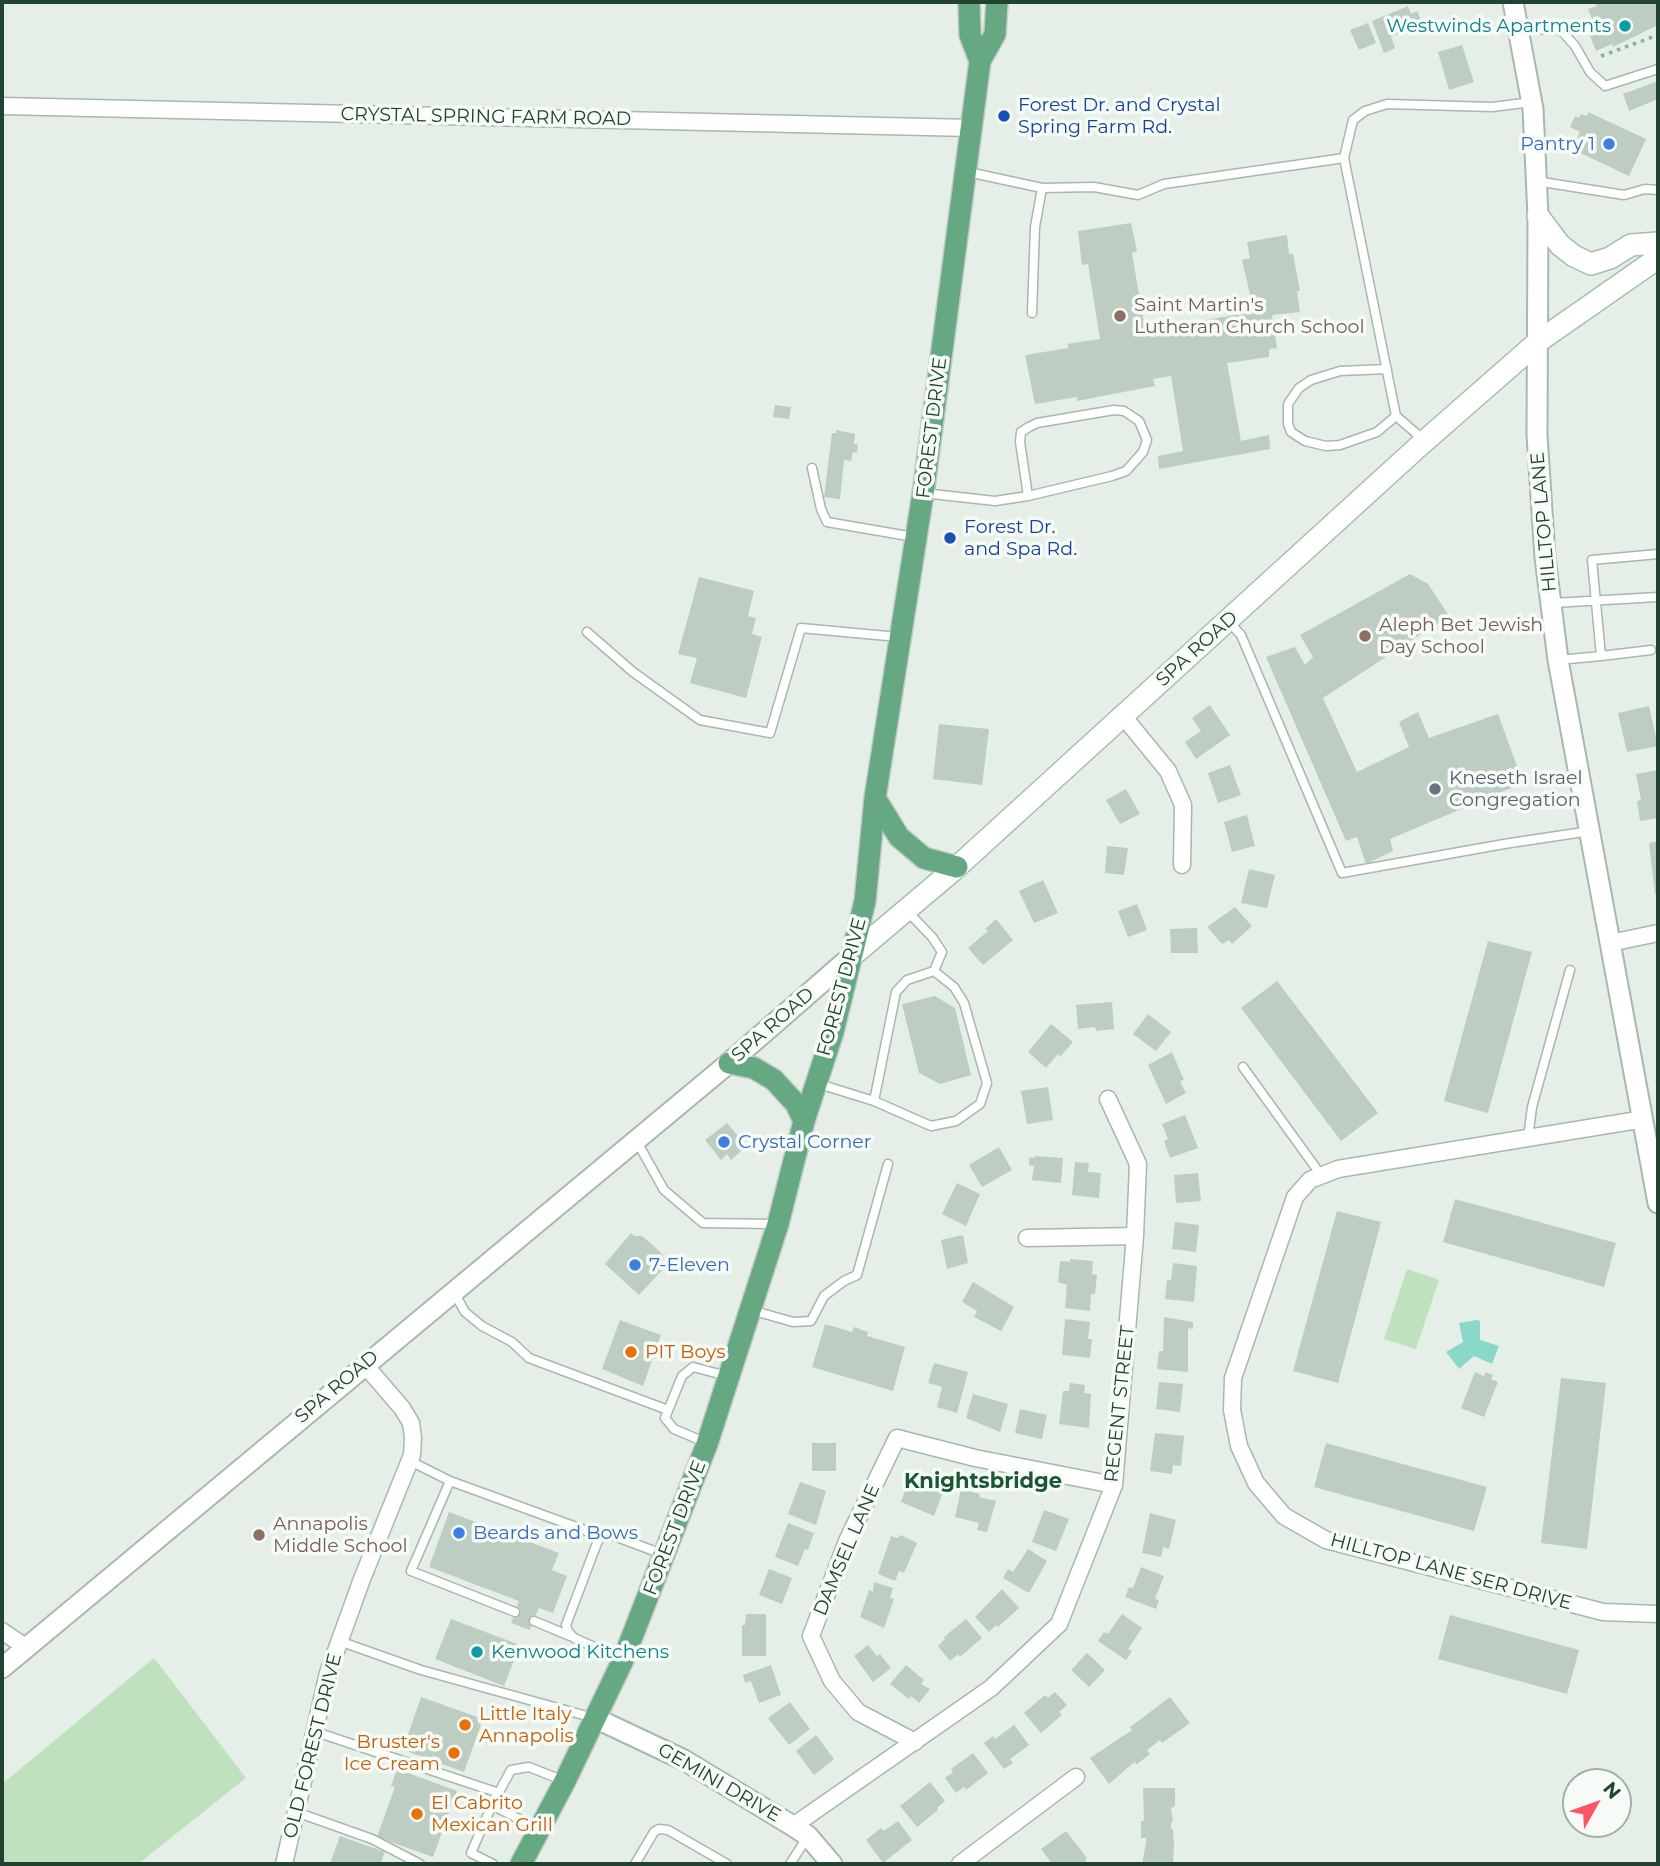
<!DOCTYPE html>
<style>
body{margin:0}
#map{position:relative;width:1660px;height:1866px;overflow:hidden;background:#e5efe7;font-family:Montserrat,sans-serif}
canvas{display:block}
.frame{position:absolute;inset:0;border:4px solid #22432f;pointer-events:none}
.north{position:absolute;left:1562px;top:1768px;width:70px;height:70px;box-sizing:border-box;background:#f6fbf7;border:2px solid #a1b1a7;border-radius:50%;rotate:50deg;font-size:19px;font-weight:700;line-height:28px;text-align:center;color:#22432f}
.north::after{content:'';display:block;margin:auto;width:24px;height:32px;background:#fc5664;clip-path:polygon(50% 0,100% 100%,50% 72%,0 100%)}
</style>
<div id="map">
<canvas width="1660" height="1866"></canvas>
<div class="frame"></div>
<div class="north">N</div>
</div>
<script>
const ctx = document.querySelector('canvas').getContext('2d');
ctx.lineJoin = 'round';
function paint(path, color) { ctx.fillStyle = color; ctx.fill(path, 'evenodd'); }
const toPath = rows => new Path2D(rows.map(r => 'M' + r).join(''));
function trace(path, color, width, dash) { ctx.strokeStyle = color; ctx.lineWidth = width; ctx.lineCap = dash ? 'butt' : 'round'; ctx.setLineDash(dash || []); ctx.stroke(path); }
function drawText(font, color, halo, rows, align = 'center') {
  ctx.font = font + ' Montserrat,sans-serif'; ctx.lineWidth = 7; ctx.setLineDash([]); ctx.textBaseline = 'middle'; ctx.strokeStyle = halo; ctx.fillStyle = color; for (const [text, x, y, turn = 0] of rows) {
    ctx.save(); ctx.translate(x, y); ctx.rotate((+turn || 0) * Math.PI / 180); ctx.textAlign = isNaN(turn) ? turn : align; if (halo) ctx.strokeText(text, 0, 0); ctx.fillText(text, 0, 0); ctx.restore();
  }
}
paint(toPath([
 [1407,1269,1439,1280,1416,1349,1384,1339],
 [154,1658,246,1778,138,1864,2,1864,2,1784]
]), '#bfe1bd');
paint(toPath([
 [1477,1320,1480,1321,1480,1340,1499,1346,1492,1364,1474,1356,1459,1369,1446,1352,1463,1342,1459,1323]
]), '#8ad8ca');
paint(toPath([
 [1658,2,1658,25,1613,47,1612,44,1596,51,1588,31,1596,28,1588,9,1597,6,1595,3],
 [1408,6,1411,14,1417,11,1423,24,1391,37,1395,48,1384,53,1372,21],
 [1368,23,1376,43,1359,50,1350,30],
 [1462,45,1474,82,1449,90,1438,52],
 [1658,81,1658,99,1629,111,1623,94],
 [1588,112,1646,139,1629,176,1572,149,1580,132,1570,127,1575,116,1579,118,1581,114,1587,116],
 [1131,223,1137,251,1132,253,1145,330,1259,311,1258,297,1251,299,1242,260,1250,258,1247,242,1287,235,1289,254,1293,254,1300,291,1297,291,1300,312,1272,315,1277,348,1269,349,1269,357,1227,363,1241,441,1269,435,1270,449,1159,469,1158,456,1183,451,1171,376,1153,379,1155,386,1077,401,1077,397,1035,404,1025,355,1069,348,1067,344,1100,339,1088,264,1082,265,1078,231],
 [775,405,791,407,789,419,773,417],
 [836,430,855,434,854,444,858,445,857,453,853,452,851,461,844,460,840,499,824,497,832,433,836,433],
 [1410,574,1428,584,1449,616,1323,698,1357,772,1409,747,1399,722,1418,712,1429,738,1498,714,1523,783,1390,839,1393,851,1366,864,1357,837,1346,841,1266,657,1295,647,1305,665,1313,657,1300,635],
 [699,577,754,591,748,616,756,618,752,634,762,637,746,698,690,683,697,658,678,654],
 [1210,705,1230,735,1196,759,1185,742,1201,731,1192,718],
 [1649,706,1658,746,1627,752,1618,713],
 [939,724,989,729,982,785,933,779],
 [1230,765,1241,795,1218,803,1208,773],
 [1658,770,1658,818,1640,821,1637,801,1641,800,1636,774],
 [1126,789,1140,814,1120,824,1106,800],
 [1247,815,1255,846,1232,852,1224,822],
 [1658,841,1658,893,1655,894,1649,843],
 [1107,846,1128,848,1124,875,1105,873],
 [1249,869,1275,875,1267,908,1241,903],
 [1043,880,1058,913,1034,923,1019,891],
 [1137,904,1147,930,1128,937,1118,911],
 [1235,907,1252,926,1232,944,1229,940,1222,944,1207,927],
 [996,919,1013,940,983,965,968,948,988,931,985,929],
 [1197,928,1198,953,1171,953,1170,929],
 [1488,941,1532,952,1488,1113,1444,1101],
 [1277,981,1378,1113,1341,1141,1241,1008],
 [935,996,955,1008,971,1075,940,1084,919,1073,902,1004],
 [1112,1002,1114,1029,1096,1031,1095,1027,1078,1029,1076,1005],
 [1148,1014,1171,1032,1156,1051,1133,1034],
 [1051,1024,1073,1042,1060,1057,1058,1054,1046,1068,1028,1052],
 [1172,1052,1184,1080,1180,1081,1186,1093,1166,1104,1148,1065],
 [1048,1087,1053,1120,1027,1124,1021,1091],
 [1185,1115,1198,1148,1170,1158,1164,1141,1168,1139,1162,1124],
 [727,1123,743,1142,738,1146,742,1150,731,1160,727,1154,721,1160,705,1140],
 [999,1147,1012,1170,982,1187,969,1165],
 [1035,1156,1063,1158,1061,1183,1032,1180,1034,1166,1029,1165,1029,1157,1035,1158],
 [1075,1162,1089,1163,1088,1172,1101,1173,1099,1198,1072,1195],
 [1198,1173,1201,1201,1176,1203,1174,1175],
 [957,1183,980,1194,966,1226,942,1214],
 [1455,1199,1616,1243,1604,1287,1443,1242],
 [1337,1211,1381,1222,1338,1383,1293,1371],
 [1175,1222,1199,1225,1196,1252,1172,1249],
 [631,1233,634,1236,642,1236,655,1247,663,1255,663,1263,666,1266,639,1295,605,1264],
 [963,1235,968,1263,947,1269,941,1240],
 [1070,1259,1093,1261,1092,1274,1097,1275,1095,1294,1091,1294,1090,1311,1065,1308,1067,1285,1058,1282,1060,1261,1070,1262],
 [1173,1263,1197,1266,1194,1302,1165,1299,1167,1280,1171,1280],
 [973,1282,1014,1307,1001,1331,974,1317,977,1311,962,1302],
 [1164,1317,1193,1322,1193,1329,1188,1328,1188,1372,1157,1369,1159,1351,1163,1351],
 [1065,1319,1090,1322,1088,1339,1092,1339,1090,1358,1062,1355],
 [620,1320,661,1335,643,1386,602,1369],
 [825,1324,852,1332,854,1327,868,1332,867,1336,905,1347,893,1391,812,1367],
 [934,1363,968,1372,957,1413,937,1407,942,1387,928,1383],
 [1475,1372,1484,1376,1486,1372,1493,1375,1491,1379,1498,1382,1484,1417,1461,1408],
 [1561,1378,1606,1383,1587,1549,1541,1543],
 [1159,1382,1183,1384,1180,1412,1156,1409],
 [1070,1383,1085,1385,1084,1393,1091,1394,1089,1428,1059,1424,1063,1391,1069,1391],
 [973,1394,1008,1404,1000,1432,966,1418],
 [1020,1409,1047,1415,1042,1439,1015,1433],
 [1155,1433,1184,1436,1181,1466,1173,1465,1172,1474,1150,1471],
 [812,1443,836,1443,836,1471,812,1471],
 [1326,1443,1487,1487,1474,1531,1314,1487],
 [910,1476,929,1483,927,1486,943,1492,934,1516,901,1502],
 [800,1482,826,1491,816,1525,788,1514],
 [961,1489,980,1494,979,1497,996,1501,987,1532,977,1530,979,1523,955,1517],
 [1044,1510,1069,1519,1056,1551,1032,1542],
 [449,1512,559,1553,552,1570,567,1576,553,1613,539,1608,530,1630,511,1623,519,1601,429,1567],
 [1150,1513,1176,1520,1169,1549,1163,1547,1161,1557,1142,1553],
 [788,1523,814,1533,808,1550,805,1549,798,1566,775,1557],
 [901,1535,917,1543,904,1573,899,1571,895,1581,878,1574,891,1536,897,1538],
 [1028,1549,1047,1561,1029,1593,1003,1578,1008,1569,1013,1572],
 [1141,1567,1164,1576,1155,1599,1159,1600,1156,1609,1125,1597,1129,1587,1133,1588],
 [769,1569,792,1578,782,1604,759,1595],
 [874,1582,893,1588,890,1598,894,1599,884,1628,860,1617,869,1590,873,1592],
 [1002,1589,1019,1608,998,1627,996,1625,989,1632,975,1617],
 [746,1614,766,1614,766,1656,742,1656,742,1625,745,1625],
 [1122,1614,1142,1628,1128,1649,1132,1651,1126,1660,1098,1641,1104,1632,1108,1634],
 [1450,1615,1579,1650,1567,1694,1438,1659],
 [451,1619,520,1645,504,1686,435,1659],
 [966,1619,982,1638,960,1657,958,1654,950,1661,938,1646,945,1639,944,1637],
 [868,1645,877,1656,880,1654,891,1668,873,1682,854,1656],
 [1087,1653,1105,1670,1089,1687,1071,1670],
 [771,1665,781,1695,759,1703,751,1681,745,1683,743,1675],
 [906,1665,924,1680,921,1684,930,1689,919,1703,911,1696,909,1699,890,1684],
 [1055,1692,1067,1705,1059,1712,1062,1715,1041,1733,1024,1713,1045,1695,1048,1698],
 [421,1697,483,1719,464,1772,409,1752,411,1749,404,1746],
 [1170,1697,1190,1723,1162,1743,1160,1740,1151,1747,1147,1750,1150,1754,1136,1765,1135,1762,1131,1765,1109,1784,1090,1758,1132,1730,1130,1727],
 [790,1702,810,1729,789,1745,768,1718],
 [1014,1725,1029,1745,1010,1759,1013,1763,1004,1769,984,1743,993,1736,995,1739],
 [816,1735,834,1759,814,1775,796,1751],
 [973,1753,988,1773,966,1790,964,1787,956,1793,945,1778,953,1772,951,1769],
 [397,1769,457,1791,433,1857,377,1837,395,1787,391,1786],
 [930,1782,945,1801,937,1808,938,1810,917,1827,900,1806],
 [1143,1788,1175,1788,1175,1806,1171,1808,1173,1822,1171,1822,1171,1829,1173,1829,1174,1843,1173,1864,1142,1864,1146,1843,1146,1838,1141,1838,1141,1821,1144,1821],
 [898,1821,912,1840,883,1863,866,1840,881,1828,884,1831],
 [1066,1831,1087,1858,1085,1860,1088,1864,1052,1864,1041,1849],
 [340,1836,385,1852,380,1864,330,1864]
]), '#bdcdc2');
const service = toPath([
 [1520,29,1561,30,1575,46,1590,72,1605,86,1658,69],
 [1344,158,1353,120,1365,111,1387,104,1492,107,1532,102],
 [968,172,1042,188,1035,227,1032,313],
 [1536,181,1624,195,1645,189,1658,190],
 [1042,188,1094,187,1138,195,1164,184,1344,158,1396,416,1425,441],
 [1387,369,1340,371,1311,380,1299,388,1288,404,1288,424,1291,432,1305,441,1326,446,1340,445,1377,432,1396,416],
 [812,468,821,509,827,522,914,537],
 [923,493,995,501,1028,496,1112,476,1126,471,1143,452,1147,440,1139,421,1124,411,1114,410,1037,423,1029,427,1021,432,1020,442,1028,496],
 [1553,603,1658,597],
 [1228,621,1241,635,1342,873,1504,844,1590,831],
 [587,632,633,672,700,720,770,733,801,628,898,637],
 [1651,650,1601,656,1592,560,1658,554],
 [1558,660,1601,656],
 [907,911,932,937,942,952,934,971,907,980,896,992,874,1101,931,1126,956,1121,980,1104,987,1083,964,1003,954,987,934,971],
 [1243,1067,1321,1175],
 [819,1084,874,1101],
 [1528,1138,1532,1107,1570,970],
 [636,1140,664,1190,703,1223,775,1224],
 [455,1294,465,1312,482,1326,512,1342,529,1358,668,1410],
 [751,1310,793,1322,811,1321,824,1296,844,1281,857,1275,888,1164],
 [707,1443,674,1429,665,1418,682,1376,693,1367,727,1376],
 [410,1461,450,1481],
 [515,1612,411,1571,450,1481,601,1536],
 [534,1621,570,1636],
 [339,1641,421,1670,594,1718],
 [621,1659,574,1638,568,1631,566,1625,597,1543,601,1536,609,1534,662,1554],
 [313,1731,499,1793],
 [492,1805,471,1853,493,1864],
 [296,1812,372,1839,420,1864],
 [538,1829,492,1805,511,1770,529,1767,562,1780],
 [635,1864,654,1832,659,1829,668,1830,727,1864],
 [790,1864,808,1836]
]);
const minor = toPath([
 [2,106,971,128],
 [1123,716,1168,771,1183,805,1182,865],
 [1610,943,1658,933],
 [1644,1119,1338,1169,1310,1180,1295,1197,1233,1378,1232,1410,1239,1446,1256,1483,1284,1516,1326,1540,1603,1612,1658,1614],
 [1027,1238,1135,1236],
 [2,1631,27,1648],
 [915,1742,858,1712,832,1681,811,1636,847,1541,897,1438,975,1458,1114,1485],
 [793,1826,991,1688,1059,1624,1114,1485,1135,1236,1138,1164,1108,1099],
 [284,1864,328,1673,362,1579,412,1455,413,1438,411,1423,402,1408,364,1364],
 [960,1864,1076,1777]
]);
const tertiary = toPath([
 [1513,2,1533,109,1538,216,1537,435,1545,557,1558,660,1658,1203],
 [2,1668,729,1063,853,955],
 [595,1718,684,1760,793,1826,808,1836,832,1864]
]);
const secondary = toPath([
 [1538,216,1560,245,1574,256,1591,264,1610,258,1631,245,1658,243],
 [853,955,957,867,1418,447,1539,341,1658,258]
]);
const primary = toPath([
 [969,2,970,35,980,61],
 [875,798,899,837,924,858,957,867],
 [729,1063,754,1068,774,1080,796,1104,804,1121],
 [521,1864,565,1781,623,1660,707,1444,778,1224,804,1121,833,1032,865,901,875,798,924,487,980,61,995,34,997,2]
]);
trace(service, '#a7b8ac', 11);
trace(minor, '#a7b8ac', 19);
trace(tertiary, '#a7b8ac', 23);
trace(secondary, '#a5bfae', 24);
trace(primary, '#c1cac5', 24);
trace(toPath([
 [1601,56,1658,35]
]), '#83b595', 3.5, [3.5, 5]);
trace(service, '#fff', 8);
trace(minor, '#fff', 16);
trace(tertiary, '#fff', 19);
trace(secondary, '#fff', 21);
trace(primary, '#66a882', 21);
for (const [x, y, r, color] of [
 [1625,26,7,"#0f9aa8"],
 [1004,116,7,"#1a4fb4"],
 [1609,144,7,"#3f7fe0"],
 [1120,316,7,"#8d6e63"],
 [950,538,7,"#1a4fb4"],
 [1365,636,7,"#8d6e63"],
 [1435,789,7,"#6b7280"],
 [724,1142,7,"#3f7fe0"],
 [635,1265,7,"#3f7fe0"],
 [631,1352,7,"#e8710a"],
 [459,1533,7,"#3f7fe0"],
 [259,1535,7,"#8d6e63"],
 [477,1652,7,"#0f9aa8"],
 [465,1725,7,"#e8710a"],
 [454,1753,7,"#e8710a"],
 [417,1814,7,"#e8710a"]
]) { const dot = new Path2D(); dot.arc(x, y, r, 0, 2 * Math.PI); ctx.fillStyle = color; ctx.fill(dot); trace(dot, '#f6fbf7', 2.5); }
drawText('19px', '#0d838f', '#f6fbf7', [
 ["Westwinds Apartments",1611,26],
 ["Kenwood Kitchens",491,1652,"left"]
], 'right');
drawText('19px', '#164399', '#f6fbf7', [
 ["Forest Dr. and Crystal",1018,105],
 ["Spring Farm Rd.",1018,127],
 ["Forest Dr.",964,527],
 ["and Spa Rd.",964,549]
], 'left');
drawText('19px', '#22432f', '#f6fbf7', [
 ["CRYSTAL SPRING FARM ROAD",486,117,1],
 ["FOREST DRIVE",932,428,-83],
 ["HILLTOP LANE",1544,522,-95],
 ["SPA ROAD",1197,649,-42],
 ["FOREST DRIVE",842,987,-75],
 ["SPA ROAD",773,1025,-41],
 ["SPA ROAD",337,1387,-40],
 ["REGENT STREET",1120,1404,-84],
 ["FOREST DRIVE",675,1528,-69],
 ["DAMSEL LANE",847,1550,-67],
 ["HILLTOP LANE SER DRIVE",1451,1572,15],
 ["OLD FOREST DRIVE",313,1746,-76],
 ["GEMINI DRIVE",719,1783,30]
]);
drawText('19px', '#366cbe', '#f6fbf7', [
 ["Pantry 1",1595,144,"right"],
 ["Crystal Corner",738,1142],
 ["7-Eleven",649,1265],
 ["Beards and Bows",473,1533]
], 'left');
drawText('19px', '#785e54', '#f6fbf7', [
 ["Saint Martin's",1134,305],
 ["Lutheran Church School",1134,327],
 ["Aleph Bet Jewish",1379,625],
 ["Day School",1379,647],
 ["Annapolis",273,1524],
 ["Middle School",273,1546]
], 'left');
drawText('19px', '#5b616d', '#f6fbf7', [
 ["Kneseth Israel",1449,778],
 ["Congregation",1449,800]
], 'left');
drawText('19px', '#c56008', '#f6fbf7', [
 ["PIT Boys",645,1352],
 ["Little Italy",479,1714],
 ["Annapolis",479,1736],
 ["Bruster's",440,1742,"right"],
 ["Ice Cream",440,1764,"right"],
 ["El Cabrito",431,1803],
 ["Mexican Grill",431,1825]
], 'left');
drawText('bold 21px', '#1c5735', '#f6fbf7', [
 ["Knightsbridge",983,1482]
]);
</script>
